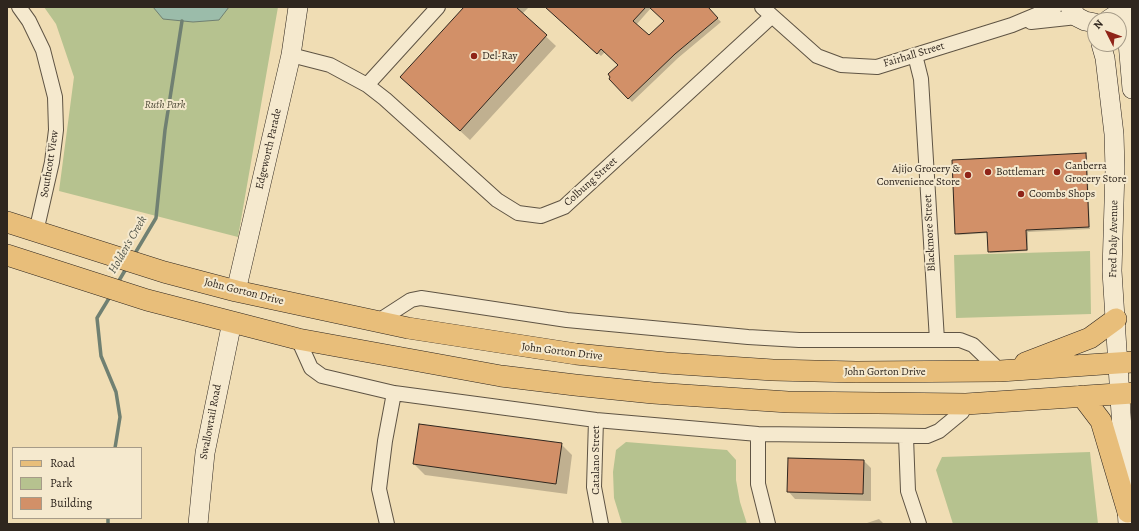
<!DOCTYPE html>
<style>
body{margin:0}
#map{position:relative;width:1139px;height:531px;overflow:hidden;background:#f0ddb4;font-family:Alegreya,serif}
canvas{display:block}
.frame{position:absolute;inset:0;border:8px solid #2f261e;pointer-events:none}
.legend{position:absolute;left:12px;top:447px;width:130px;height:72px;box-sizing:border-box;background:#f5e9ce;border:1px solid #a69b88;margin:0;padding:5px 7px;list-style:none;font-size:12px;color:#2f261e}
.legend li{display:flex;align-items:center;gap:8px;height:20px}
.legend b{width:20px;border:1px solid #a69b88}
.north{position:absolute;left:1087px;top:12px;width:40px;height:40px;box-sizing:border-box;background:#f5e9ce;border:1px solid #a69b88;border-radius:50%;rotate:312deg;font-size:11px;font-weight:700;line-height:16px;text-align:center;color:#2f261e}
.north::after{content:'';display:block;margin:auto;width:14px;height:18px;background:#8f2418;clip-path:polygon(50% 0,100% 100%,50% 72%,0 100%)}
</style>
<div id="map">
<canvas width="1139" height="531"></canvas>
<div class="frame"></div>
<ul class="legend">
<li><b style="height:5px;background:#e8be7a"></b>Road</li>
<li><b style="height:11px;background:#b6c28f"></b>Park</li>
<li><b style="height:11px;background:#d29068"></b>Building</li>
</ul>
<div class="north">N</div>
</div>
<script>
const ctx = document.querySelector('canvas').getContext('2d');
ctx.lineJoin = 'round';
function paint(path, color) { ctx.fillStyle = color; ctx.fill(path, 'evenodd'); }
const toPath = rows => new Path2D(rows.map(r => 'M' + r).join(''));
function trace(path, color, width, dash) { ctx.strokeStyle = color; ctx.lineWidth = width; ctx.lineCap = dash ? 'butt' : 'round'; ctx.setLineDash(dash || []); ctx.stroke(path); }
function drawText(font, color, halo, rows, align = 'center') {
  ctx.font = font + ' Alegreya,serif'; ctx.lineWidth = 4; ctx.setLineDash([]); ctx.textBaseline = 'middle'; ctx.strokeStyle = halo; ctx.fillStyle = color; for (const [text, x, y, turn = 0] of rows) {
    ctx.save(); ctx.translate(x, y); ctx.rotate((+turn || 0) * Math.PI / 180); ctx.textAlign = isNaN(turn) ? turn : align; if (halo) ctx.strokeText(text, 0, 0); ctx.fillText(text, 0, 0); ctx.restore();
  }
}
paint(toPath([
 [44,7,278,7,238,237,59,191,74,77,56,24],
 [1090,251,1091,314,956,318,954,255],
 [626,442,727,450,736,460,736,480,740,502,747,524,622,524,614,498,613,472,616,450],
 [1090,452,1098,524,953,524,936,470,942,457]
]), '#b6c28f');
const water = toPath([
 [153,7,229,7,219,20,193,22,163,19,153,7]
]);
paint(water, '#9bbcaa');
trace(water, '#708072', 1);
paint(toPath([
 [466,7,529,7,522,14,556,46,470,140,411,86],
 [549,7,707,7,721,22,678,58,632,102,610,79,620,65,605,52,601,56,553,13],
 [651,8,665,21,649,36,636,25],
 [1085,154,1087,156,1090,229,1028,232,1028,251,990,253,988,233,958,235,956,233],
 [561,444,572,455,567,494,425,475,414,464],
 [864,461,871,468,871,501,795,499,788,491],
 [879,519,884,524,864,524]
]), '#0003');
trace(toPath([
 [134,255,156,218,165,130,182,21],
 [117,284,127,267],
 [111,295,97,318,101,356,116,392,120,417,115,448],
 [108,524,108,518]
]), '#708072', 3.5);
const building = toPath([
 [464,7,516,7,547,35,460,131,400,77,464,7],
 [545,7,646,7,633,21,649,35,664,21,649,7,708,7,718,18,675,54,628,99,609,79,610,77,608,74,618,65,601,49,597,54,545,7],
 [1086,153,1089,227,1026,230,1027,250,988,252,987,232,955,234,952,160,1086,153],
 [419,424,562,443,556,484,413,464,419,424],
 [788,458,864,460,863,494,787,492,788,458]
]);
paint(building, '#d29068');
trace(building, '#2f261e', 1);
const street = toPath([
 [19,7,29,21,43,50,55,97,56,130,52,162,36,232],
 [762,7,817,56,841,65,877,67,1012,25,1055,7],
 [1031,22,1077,17],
 [291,55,330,65,367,85,385,99,497,200,518,213,541,216,564,207,772,16],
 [915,55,921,79,937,340],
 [367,85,438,7],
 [377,322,411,300,421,298,567,320,748,337,799,340,960,340,973,345,1000,371],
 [298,339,311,368,322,376,394,393,596,420,758,434,927,436,939,431,962,412,966,404],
 [596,420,594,487,601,524],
 [758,434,758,484,768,524],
 [906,437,908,491,919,524],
 [387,524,379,489,385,441,394,393]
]);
const secondary = toPath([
 [1070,7,1077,17,1085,21,1095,23],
 [1125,7,1132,89],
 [1108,20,1117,14,1121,7],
 [1101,44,1105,58,1114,134,1115,169,1112,271,1128,524],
 [236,291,291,55,298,7],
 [198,524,205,453,232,322]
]);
const primary = toPath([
 [7,222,164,272,236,291,408,328,576,354,666,363,773,370,856,372,1000,371,1132,362],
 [7,255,147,300,298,339,501,376,575,385,653,393,788,402,966,404,1132,393],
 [1025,363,1090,338,1116,319],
 [1082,396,1101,421,1128,512]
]);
trace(street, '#5f5444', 16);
trace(secondary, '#2f261e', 20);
trace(primary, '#2f261e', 22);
trace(street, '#f5e9ce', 14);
trace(secondary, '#f5e9ce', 19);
trace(primary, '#e8be7a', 21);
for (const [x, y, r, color] of [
 [474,56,4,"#8f2418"],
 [988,172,4,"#8f2418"],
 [1057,172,4,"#8f2418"],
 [968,175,4,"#8f2418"],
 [1021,194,4,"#8f2418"]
]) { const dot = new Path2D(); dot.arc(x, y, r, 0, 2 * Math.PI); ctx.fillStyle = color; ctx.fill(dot); trace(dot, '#f5e9ce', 1.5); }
drawText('11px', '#2f261e', '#f5e9ce', [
 ["Fairhall Street",914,55,-17],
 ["Edgeworth Parade",269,149,-77],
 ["Southcott View",50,164,-81],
 ["Colbung Street",591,182,-42],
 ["Blackmore Street",930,233,-93],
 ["Fred Daly Avenue",1114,239,-89],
 ["John Gorton Drive",244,292,14],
 ["John Gorton Drive",562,352,7],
 ["John Gorton Drive",885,372],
 ["Swallowtail Road",211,422,-79],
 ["Catalano Street",596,460,-90]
]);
drawText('11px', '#2f261e', '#f5e9ce', [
 ["Del-Ray",482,56],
 ["Canberra",1065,166],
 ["Grocery Store",1065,179],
 ["Ajijo Grocery &",960,169,"right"],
 ["Convenience Store",960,182,"right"],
 ["Bottlemart",996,172],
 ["Coombs Shops",1029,194]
], 'left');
drawText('italic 11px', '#514d3a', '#f5e9ce', [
 ["Ruth Park",165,105]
]);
drawText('italic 12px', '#4f5348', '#f5e9ce', [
 ["Holden's Creek",128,245,-60]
]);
</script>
